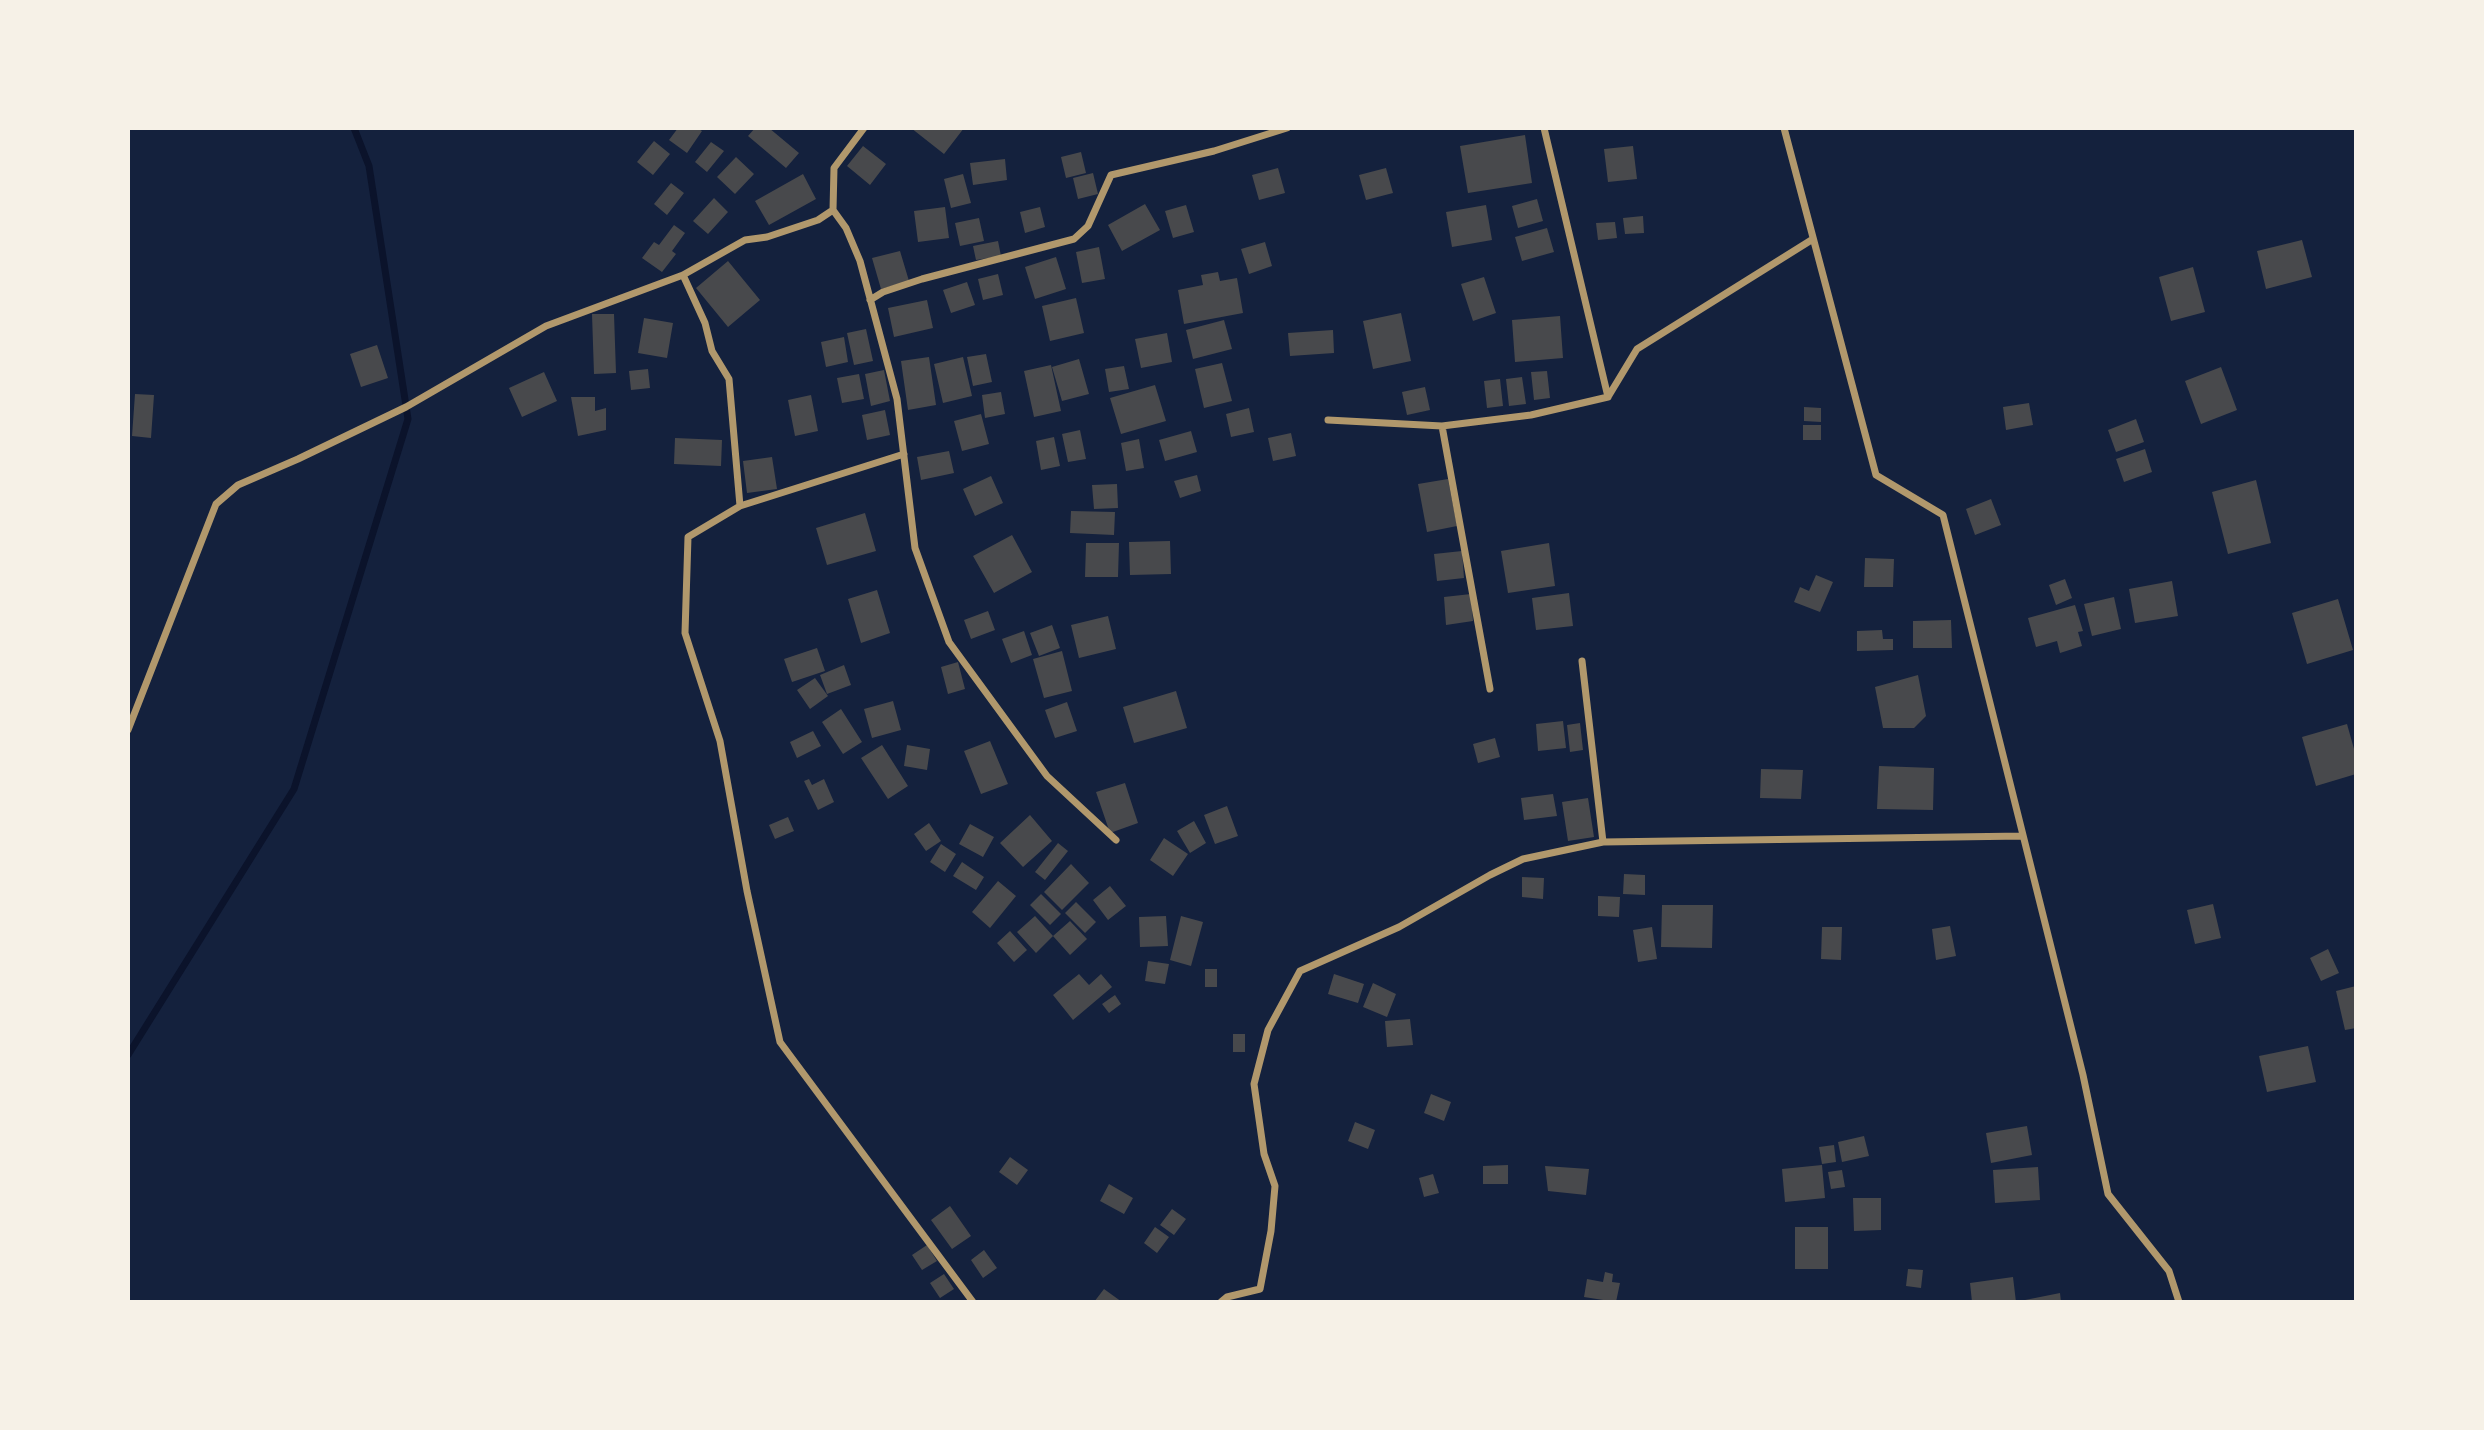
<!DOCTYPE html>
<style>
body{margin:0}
#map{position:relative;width:2484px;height:1430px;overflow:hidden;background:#14213d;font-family:"Archivo Narrow",sans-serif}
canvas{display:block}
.frame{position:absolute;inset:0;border:130px solid #f6f1e7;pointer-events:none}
</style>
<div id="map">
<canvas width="2484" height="1430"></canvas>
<div class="frame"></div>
</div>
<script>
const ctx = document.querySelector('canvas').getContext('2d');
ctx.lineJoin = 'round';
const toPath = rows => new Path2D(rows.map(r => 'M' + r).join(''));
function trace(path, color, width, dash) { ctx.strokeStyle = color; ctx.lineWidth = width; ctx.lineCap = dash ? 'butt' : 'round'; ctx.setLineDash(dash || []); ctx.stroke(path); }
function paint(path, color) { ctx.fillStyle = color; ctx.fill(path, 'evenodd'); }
trace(toPath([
 [128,1055,294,789,408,419,369,166,354,128]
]), '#0b132b', 7);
paint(toPath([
 [678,128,697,128,702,131,687,153,669,140],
 [755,128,769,128,799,153,786,168,748,136],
 [911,128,964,128,944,154],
 [1525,135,1532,183,1468,193,1460,146],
 [654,141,670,154,653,175,637,162],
 [711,142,724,151,707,172,695,162],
 [863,146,886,164,870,185,847,166],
 [1633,146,1637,179,1608,182,1604,149],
 [1081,152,1086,173,1066,178,1061,157],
 [736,157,754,174,735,194,717,177],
 [1005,159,1007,180,973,185,970,163],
 [1278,168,1285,193,1259,200,1252,175],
 [1386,168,1393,193,1366,200,1359,175],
 [1093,173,1098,194,1078,199,1073,178],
 [803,174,816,199,769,225,755,201],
 [963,174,971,203,951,208,944,179],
 [671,183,684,193,667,215,654,204],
 [714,198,728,212,708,234,693,221],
 [1537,199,1543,221,1518,228,1512,206],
 [1145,204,1160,230,1122,251,1108,225],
 [1186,205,1194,232,1173,238,1165,211],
 [1486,205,1492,240,1452,247,1446,212],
 [945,207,949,238,918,242,914,211],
 [1040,207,1045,227,1025,233,1020,212],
 [1643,216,1644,233,1625,234,1623,218],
 [979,218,984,241,960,246,955,223],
 [1615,222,1617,238,1598,240,1596,223],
 [674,225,685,233,672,251,676,254,662,272,642,258,654,242,659,245],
 [1547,228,1554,252,1522,261,1515,237],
 [2302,240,2312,277,2266,289,2257,251],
 [998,241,1001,256,976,260,973,246],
 [1265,242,1272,266,1249,274,1241,249],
 [1099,247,1105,279,1082,283,1076,252],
 [900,251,909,281,881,289,872,258],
 [1056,257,1066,289,1035,299,1025,267],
 [728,261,760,300,728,327,696,288],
 [2193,267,2205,312,2171,321,2159,277],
 [1218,272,1220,281,1237,278,1243,313,1184,324,1178,290,1203,285,1201,275],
 [998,274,1003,295,983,300,978,279],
 [1484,277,1496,313,1473,321,1461,284],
 [967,282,975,305,951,313,943,290],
 [1076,298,1084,333,1050,341,1042,306],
 [927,300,933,328,894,337,888,308],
 [1401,313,1411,361,1373,369,1363,321],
 [592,314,614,314,616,373,594,374],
 [1560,316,1563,358,1515,362,1512,320],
 [644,318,673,323,667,358,638,353],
 [1224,320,1232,349,1193,359,1186,330],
 [866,329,873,361,854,365,847,333],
 [1333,330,1334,353,1290,356,1288,333],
 [1167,333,1172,362,1141,368,1135,339],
 [844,337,848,362,826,367,821,342],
 [377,345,388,378,361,387,350,354],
 [986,354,992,382,973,386,967,357],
 [929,357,936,405,908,410,901,361],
 [963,357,972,396,943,403,934,364],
 [1079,359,1089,394,1062,401,1052,367],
 [1222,363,1232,401,1204,408,1195,369],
 [1051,365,1061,411,1034,417,1024,371],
 [1124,366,1129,389,1109,392,1105,369],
 [2221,367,2237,410,2201,424,2185,381],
 [648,369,650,388,631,390,629,371],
 [884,370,890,401,871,406,865,374],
 [1547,371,1550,398,1534,400,1531,372],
 [544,372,557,401,522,417,509,388],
 [859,374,864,399,842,403,837,378],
 [1522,377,1526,404,1509,406,1506,379],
 [1500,379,1503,406,1487,408,1484,381],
 [1155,385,1166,421,1121,434,1110,398],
 [1425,387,1430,410,1407,415,1402,392],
 [1001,392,1005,414,985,418,982,395],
 [135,394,154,395,151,438,132,436],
 [811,395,818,431,795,436,788,400],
 [571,397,595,397,595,411,606,408,606,430,578,436],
 [2029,403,2033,425,2006,430,2003,407],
 [1804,407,1821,408,1821,422,1804,421],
 [1249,408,1254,432,1231,437,1226,414],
 [885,410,890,435,867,440,862,415],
 [981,414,989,444,962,451,954,421],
 [2136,419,2144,442,2116,452,2108,430],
 [1803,425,1821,425,1821,440,1803,440],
 [1080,430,1086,459,1068,462,1062,434],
 [1191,431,1197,452,1165,461,1159,440],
 [1291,433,1296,456,1273,461,1268,438],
 [1054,437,1060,466,1041,470,1036,441],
 [675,438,722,440,721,466,674,464],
 [1139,439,1144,468,1126,471,1121,443],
 [2145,449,2152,472,2124,482,2116,459],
 [949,451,954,473,921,480,917,457],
 [772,457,777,489,747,493,743,461],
 [1197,475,1201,491,1180,498,1174,481],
 [991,476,1003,503,975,516,963,489],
 [1448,479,1457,526,1427,532,1418,484],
 [2256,480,2271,543,2228,554,2212,492],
 [1117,484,1118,508,1094,509,1092,485],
 [1991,499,2001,525,1975,535,1966,509],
 [1071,511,1115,512,1114,535,1070,533],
 [865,513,876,551,827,565,816,528],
 [1012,535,1032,572,994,593,973,556],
 [1170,541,1171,574,1130,575,1129,542],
 [1086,543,1119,543,1118,577,1085,577],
 [1549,543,1555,586,1508,593,1501,551],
 [1462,551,1464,578,1437,581,1434,554],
 [1865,558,1894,559,1893,587,1864,587],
 [1816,575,1833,582,1820,612,1794,602,1800,587,1809,591],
 [2065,579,2072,598,2056,605,2049,585],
 [2172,581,2178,616,2135,623,2129,589],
 [877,590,890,633,861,643,848,599],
 [1569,593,1573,626,1536,630,1532,598],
 [1471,594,1473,621,1446,625,1444,597],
 [2114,597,2121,629,2092,636,2084,604],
 [2338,599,2353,650,2307,664,2292,613],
 [2075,605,2083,631,2078,632,2082,646,2060,653,2057,641,2036,647,2028,618],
 [988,611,995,630,971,639,964,620],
 [1108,616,1116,649,1079,658,1071,625],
 [1951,620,1952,648,1913,648,1913,621],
 [1052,625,1060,648,1039,656,1030,633],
 [1882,630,1883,639,1893,639,1893,650,1857,651,1857,631],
 [1024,631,1032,655,1011,663,1002,639],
 [817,648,825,671,792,682,784,659],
 [1062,651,1072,691,1044,698,1033,659],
 [958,662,965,689,948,694,941,667],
 [844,665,851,685,827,694,820,675],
 [1918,675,1926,716,1914,728,1883,728,1875,687],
 [815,678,828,696,810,709,797,690],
 [1176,691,1187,728,1134,743,1123,707],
 [893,701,901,730,872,738,864,709],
 [1067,702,1077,731,1055,738,1045,710],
 [841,709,862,742,843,754,822,722],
 [1563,721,1566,748,1538,751,1536,724],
 [1580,723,1583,750,1570,752,1567,725],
 [2347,724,2356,756,2356,774,2316,786,2302,737],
 [813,731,821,746,797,758,790,742],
 [1495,738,1500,757,1478,763,1473,744],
 [990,741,1008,784,981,794,964,751],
 [882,745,908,786,888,799,861,758],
 [907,745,930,749,927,770,904,766],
 [1879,766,1934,768,1933,810,1877,809],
 [1761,769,1803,770,1801,799,1760,798],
 [809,779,812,785,824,779,834,802,818,810,804,781],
 [1125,783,1138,823,1110,833,1096,792],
 [1553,794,1557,816,1524,820,1521,798],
 [1588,798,1594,837,1568,841,1562,802],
 [1227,806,1238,836,1215,844,1204,815],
 [1030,815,1052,841,1023,867,1000,843],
 [788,817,794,831,775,839,769,825],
 [1194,821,1206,843,1190,853,1177,831],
 [929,823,941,841,926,851,914,834],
 [970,824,994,837,983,857,959,844],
 [1164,838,1188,854,1173,876,1150,860],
 [1058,843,1068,851,1045,880,1035,872],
 [941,844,956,854,945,872,930,862],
 [962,862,984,877,976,890,953,876],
 [1071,864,1089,883,1062,910,1044,892],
 [1624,874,1645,875,1645,895,1623,894],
 [1522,877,1544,878,1543,899,1522,897],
 [998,881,1016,896,990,928,972,912],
 [1110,886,1126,906,1108,920,1093,900],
 [1041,894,1061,914,1050,925,1030,905],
 [1598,896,1620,897,1619,917,1598,916],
 [1076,902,1096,922,1085,933,1065,913],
 [2213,904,2221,938,2195,944,2187,910],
 [1662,905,1713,905,1712,948,1661,947],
 [1035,916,1053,936,1036,953,1017,932],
 [1166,916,1168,946,1140,947,1139,917],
 [1181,916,1203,922,1191,966,1170,960],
 [1070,921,1087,939,1070,955,1053,936],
 [1950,926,1956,956,1936,960,1932,929],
 [1652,927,1657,959,1638,962,1633,930],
 [1822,927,1842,927,1841,960,1821,959],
 [1010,931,1027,950,1014,962,997,943],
 [2328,949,2339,973,2321,981,2310,958],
 [1148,961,1169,964,1165,984,1145,981],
 [1205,969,1217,969,1217,987,1205,987],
 [1079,974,1089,985,1101,974,1112,987,1073,1020,1053,995],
 [1334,974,1364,984,1358,1003,1328,994],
 [1373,983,1396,994,1387,1017,1363,1007],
 [2356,986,2356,1028,2345,1030,2336,991],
 [1115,995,1121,1004,1109,1013,1102,1004],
 [1410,1019,1413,1045,1387,1047,1385,1021],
 [1233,1034,1245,1034,1245,1052,1233,1052],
 [2308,1046,2316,1082,2267,1092,2259,1056],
 [1431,1094,1451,1102,1444,1121,1424,1113],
 [1355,1122,1375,1130,1368,1149,1348,1141],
 [2027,1126,2032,1155,1991,1163,1986,1133],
 [1864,1136,1869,1156,1842,1162,1838,1142],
 [1834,1145,1836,1162,1822,1164,1819,1147],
 [1010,1157,1028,1170,1017,1185,999,1172],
 [1508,1165,1508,1184,1483,1184,1483,1166],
 [1822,1165,1825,1198,1785,1202,1782,1169],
 [1545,1166,1589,1169,1586,1195,1548,1191],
 [2038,1167,2040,1200,1995,1203,1993,1170],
 [1842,1170,1845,1187,1831,1189,1828,1172],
 [1433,1174,1439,1193,1424,1197,1419,1178],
 [1109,1184,1133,1198,1124,1214,1100,1201],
 [1853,1198,1881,1198,1881,1230,1854,1231],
 [950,1206,971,1236,952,1249,931,1220],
 [1172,1209,1186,1219,1174,1235,1160,1225],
 [1155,1227,1169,1237,1157,1253,1144,1243],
 [1795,1227,1828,1227,1828,1269,1795,1269],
 [927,1245,937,1261,922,1270,912,1255],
 [984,1250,997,1268,983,1278,971,1260],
 [1908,1269,1923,1270,1921,1288,1906,1286],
 [1605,1272,1613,1274,1612,1282,1620,1283,1616,1302,1584,1297,1587,1279,1603,1282],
 [944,1274,954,1289,940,1298,930,1283],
 [2013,1277,2016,1302,1972,1302,1970,1283],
 [1104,1289,1122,1302,1094,1302],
 [2060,1293,2061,1302,2026,1302,2025,1300]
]), '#48494c');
trace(toPath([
 [1544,128,1608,397],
 [1784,128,1876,475,1943,515,2083,1075,2108,1194,2169,1271,2179,1302],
 [833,210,846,228,860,261,897,399,915,548,949,642,1047,776,1116,840],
 [683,275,705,323,712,351,729,379,740,506,688,537,685,633,720,741,747,891,780,1042,973,1302],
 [870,300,883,292,922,279,1074,239,1088,226,1111,175,1214,151,1287,128],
 [1328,420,1442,426,1531,415,1608,397,1637,349,1813,239],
 [1442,426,1490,689],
 [740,506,904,454],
 [1582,661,1603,842,2023,836],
 [128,730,216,504,238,485,298,459,406,407,546,326,683,275,745,240,767,237,818,220,833,210,834,168,864,128],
 [1221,1302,1227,1297,1260,1289,1271,1231,1275,1186,1264,1154,1254,1084,1268,1030,1300,971,1399,927,1490,875,1523,859,1603,842]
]), '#b1986c', 7);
</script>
